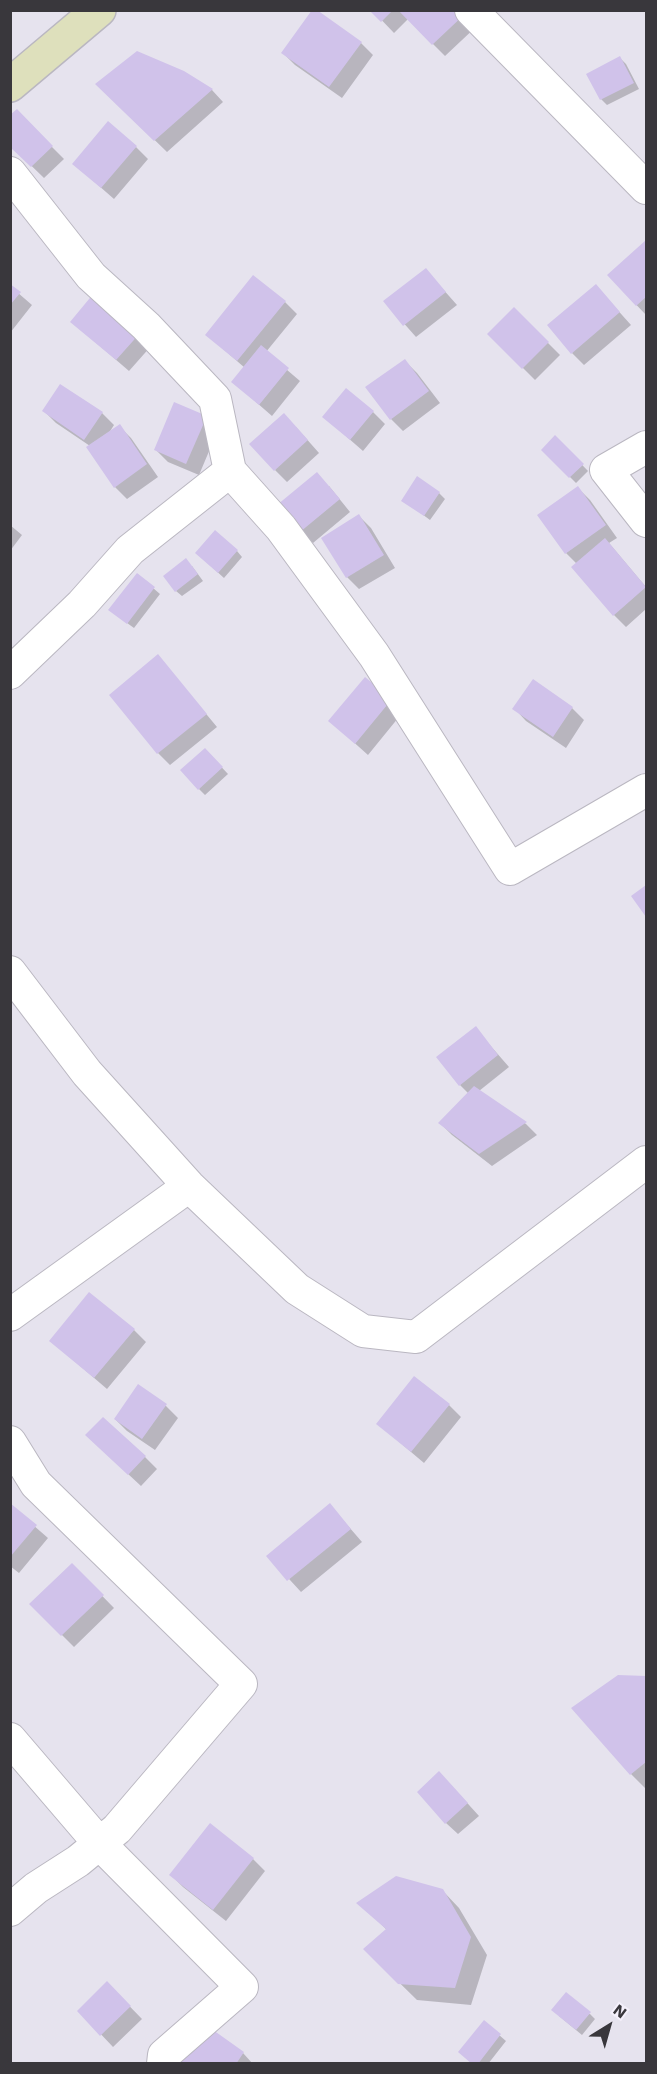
<!DOCTYPE html>
<style>
body{margin:0}
#map{position:relative;width:657px;height:2074px;overflow:hidden;background:#e6e3ee;font-family:"Work Sans",sans-serif}
canvas{display:block}
.frame{position:absolute;inset:0;border:12px solid #39373c;pointer-events:none}
.north{position:absolute;left:579px;top:1996px;width:60px;height:60px;-webkit-text-stroke:4px #f4f0fb;paint-order:stroke;rotate:37deg;font-size:16px;font-weight:700;line-height:24px;text-align:center;color:#39373c}
.north::after{content:'';display:block;margin:auto;width:21px;height:27px;background:#39373c;clip-path:polygon(50% 0,100% 100%,50% 72%,0 100%)}
</style>
<div id="map">
<canvas width="657" height="2074"></canvas>
<div class="frame"></div>
<div class="north">N</div>
</div>
<script>
const ctx = document.querySelector('canvas').getContext('2d');
ctx.lineJoin = 'round';
function paint(path, color) { ctx.fillStyle = color; ctx.fill(path, 'evenodd'); }
const toPath = rows => new Path2D(rows.map(r => 'M' + r).join(''));
function trace(path, color, width, dash) { ctx.strokeStyle = color; ctx.lineWidth = width; ctx.lineCap = dash ? 'butt' : 'round'; ctx.setLineDash(dash || []); ctx.stroke(path); }
paint(toPath([
 [372,10,464,10,478,25,445,56,408,19,394,33],
 [361,43,373,55,342,98,295,65,283,53],
 [620,58,626,64,639,89,607,105,601,99],
 [184,73,212,90,223,102,167,152,97,84],
 [16,111,64,159,44,178,10,145],
 [136,147,148,159,114,199,74,164],
 [646,242,646,315,609,276],
 [426,270,457,305,416,337,385,302],
 [10,286,32,305,10,333],
 [596,286,631,325,584,365,572,353],
 [285,302,297,314,266,352,300,381,272,416,233,382,245,368,207,335],
 [514,309,560,355,535,380,489,334],
 [72,322,140,333,152,345,129,371],
 [405,361,417,373,440,403,403,431,391,419,367,388],
 [44,411,102,413,114,425,109,433,119,426,131,438,158,477,127,499,115,487,90,446,56,423],
 [373,412,385,424,363,451,324,417],
 [206,418,218,430,199,475,168,462,156,450],
 [296,427,319,453,287,482,275,470],
 [555,437,588,471,576,483,543,450],
 [329,486,350,512,313,543,301,531],
 [578,488,590,500,617,538,609,543,646,587,646,609,626,627,614,615,577,564,566,553],
 [439,493,445,499,430,520,403,500],
 [359,516,371,528,395,568,359,589,347,577],
 [10,525,22,535,10,551],
 [237,551,242,557,224,578,203,559],
 [192,566,203,581,182,596,176,591],
 [138,575,160,594,134,628,116,615],
 [158,656,217,727,170,765,158,753],
 [365,679,403,712,368,755,330,721],
 [514,708,572,708,584,720,566,748,526,721],
 [211,756,228,774,205,795,199,789],
 [475,1028,509,1067,479,1091,526,1124,537,1135,492,1166,452,1135,440,1123,469,1094,460,1085],
 [134,1330,146,1342,107,1389,51,1341],
 [138,1386,166,1406,178,1418,155,1450,127,1431,115,1419],
 [449,1405,461,1417,424,1463,378,1424],
 [99,1447,145,1457,157,1469,141,1486],
 [10,1505,48,1538,19,1573,10,1566],
 [330,1505,362,1542,301,1592,268,1556],
 [72,1565,114,1608,74,1647,31,1604],
 [619,1677,646,1677,646,1789,631,1774],
 [451,1785,479,1816,458,1834,446,1823],
 [253,1859,265,1871,226,1921,183,1887,171,1875],
 [442,1890,459,1908,487,1955,471,2005,417,2000,365,1949,387,1930,359,1903],
 [107,1983,142,2019,113,2047,79,2011],
 [590,2014,595,2019,582,2035,559,2016],
 [484,2022,506,2041,488,2064,473,2064],
 [243,2053,253,2064,180,2064]
]), '#0003');
paint(toPath([
 [312,10,317,10,362,42,329,87,281,53],
 [369,10,393,10,381,22],
 [398,10,466,10,467,12,432,45],
 [137,51,184,71,213,89,154,141,95,84],
 [620,56,634,83,600,100,586,74],
 [17,109,53,146,31,167,10,147,10,115],
 [108,121,137,146,101,188,72,164],
 [646,240,646,297,636,306,607,275],
 [426,268,446,292,403,326,383,301],
 [253,275,286,301,237,361,205,335],
 [10,284,21,292,10,305],
 [596,284,620,312,571,354,547,325],
 [94,293,141,332,116,360,70,322],
 [514,307,549,342,522,369,487,334],
 [261,345,289,368,259,405,231,382],
 [405,359,429,391,390,420,365,387],
 [60,384,103,412,84,440,42,411],
 [346,388,374,411,350,440,322,417],
 [174,402,207,416,186,464,154,450],
 [284,413,308,440,274,471,249,444],
 [120,424,147,464,114,488,86,447],
 [555,435,584,464,569,478,541,450],
 [317,472,340,499,300,532,277,505],
 [417,476,440,492,424,516,401,501],
 [578,486,606,525,565,554,537,515],
 [359,514,384,555,346,578,321,538],
 [215,530,238,550,218,573,195,553],
 [605,538,646,587,613,616,571,567],
 [186,558,198,574,175,592,163,576],
 [137,573,155,587,127,624,108,610],
 [158,654,207,714,157,754,109,695],
 [365,677,392,699,355,744,328,721],
 [533,679,573,707,553,737,512,709],
 [205,748,223,767,198,790,180,770],
 [646,885,646,917,631,896],
 [476,1026,498,1055,459,1086,436,1057],
 [474,1086,527,1122,479,1154,438,1123],
 [89,1292,135,1329,94,1378,49,1341],
 [414,1376,450,1404,411,1452,376,1424],
 [138,1384,167,1404,142,1439,114,1419],
 [103,1417,146,1456,128,1475,85,1435],
 [10,1503,37,1525,10,1557],
 [330,1503,351,1529,287,1581,266,1556],
 [72,1563,104,1595,61,1636,29,1604],
 [618,1675,646,1676,646,1762,630,1775,571,1708],
 [439,1771,468,1803,445,1824,417,1792],
 [210,1823,254,1858,213,1910,169,1875],
 [396,1876,443,1889,471,1937,455,1988,398,1984,363,1949,386,1929,356,1903],
 [107,1981,131,2006,100,2036,77,2011],
 [566,1992,591,2012,576,2030,551,2010],
 [484,2020,501,2034,478,2064,472,2064,458,2052],
 [206,2025,244,2052,236,2064,178,2064]
]), '#d0c2ea');
const street = toPath([
 [471,10,646,188],
 [10,173,91,276,146,326,215,399,230,471,281,528,374,655,510,869,646,790],
 [646,447,606,470,646,521],
 [10,673,82,604,130,550,230,471],
 [10,972,87,1073,189,1186,297,1289,363,1331,416,1337,646,1162],
 [10,1315,189,1186],
 [10,1442,36,1484,241,1684,117,1829,78,1861,36,1888,10,1910],
 [10,1739,99,1843,242,1987,164,2055,163,2064]
]);
const secondary = toPath([
 [10,85,99,10]
]);
trace(street, '#bab7c1', 34);
trace(secondary, '#bab7c1', 36);
trace(street, '#fff', 32);
trace(secondary, '#dee0bc', 33);
</script>
